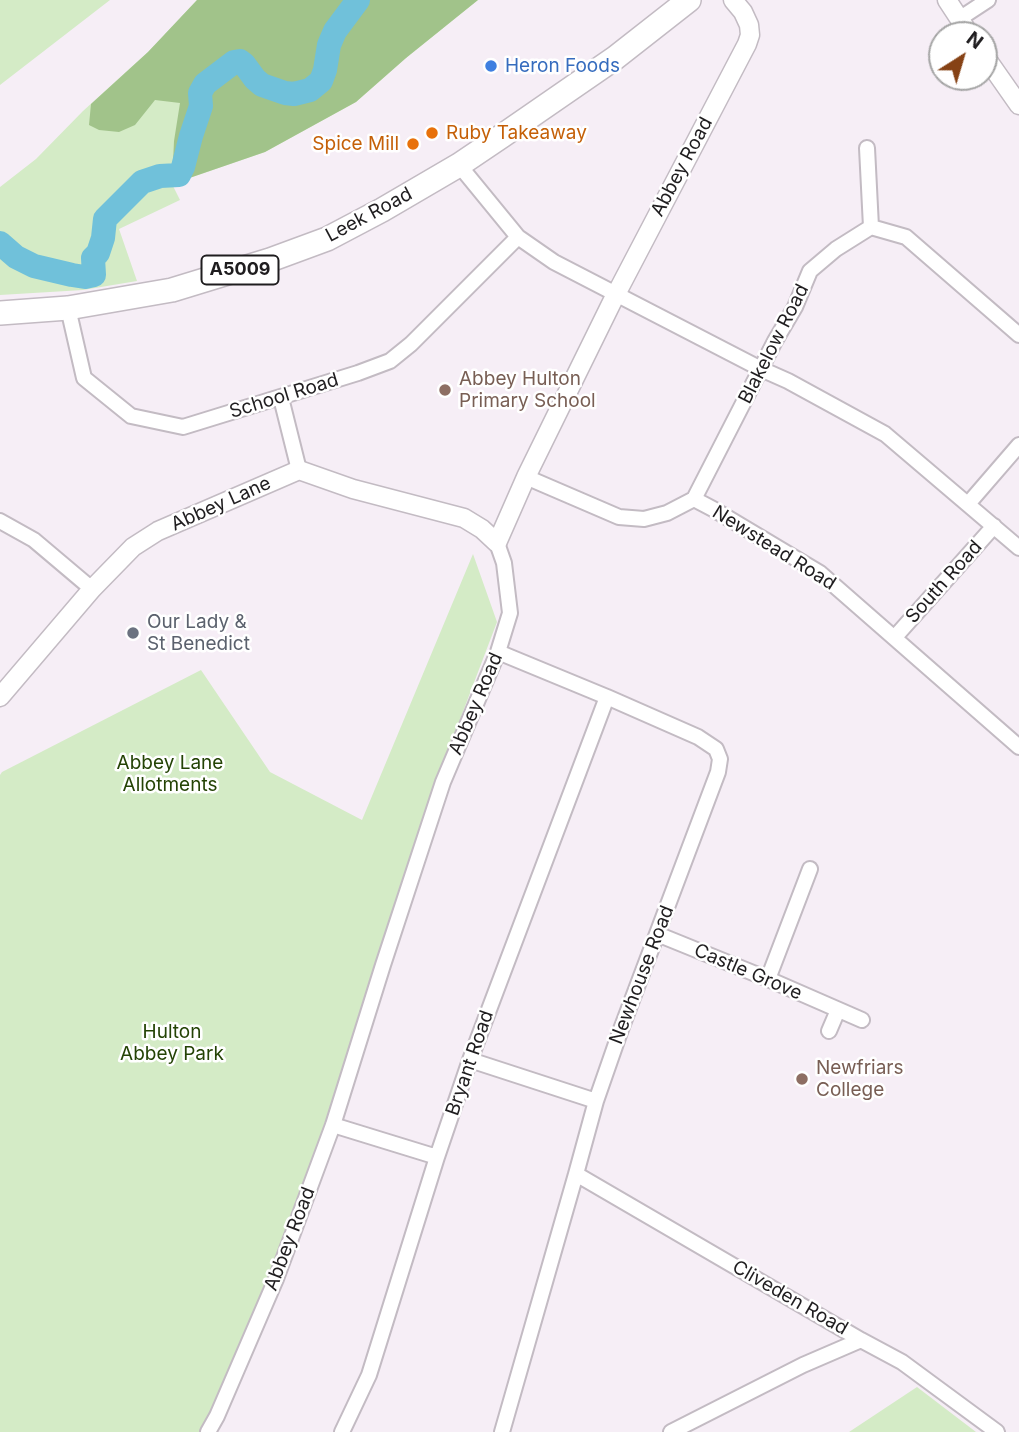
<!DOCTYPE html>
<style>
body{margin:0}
#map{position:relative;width:1019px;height:1432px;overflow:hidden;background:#f6eef6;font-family:Inter,sans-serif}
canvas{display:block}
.north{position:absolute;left:928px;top:21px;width:70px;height:70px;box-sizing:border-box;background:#fff;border:2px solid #a5a5a5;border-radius:50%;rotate:37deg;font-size:19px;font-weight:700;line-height:28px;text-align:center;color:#1f1d1f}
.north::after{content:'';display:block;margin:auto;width:24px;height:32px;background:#864215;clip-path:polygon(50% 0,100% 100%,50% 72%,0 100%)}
</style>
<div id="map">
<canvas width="1019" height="1432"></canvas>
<div class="north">N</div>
</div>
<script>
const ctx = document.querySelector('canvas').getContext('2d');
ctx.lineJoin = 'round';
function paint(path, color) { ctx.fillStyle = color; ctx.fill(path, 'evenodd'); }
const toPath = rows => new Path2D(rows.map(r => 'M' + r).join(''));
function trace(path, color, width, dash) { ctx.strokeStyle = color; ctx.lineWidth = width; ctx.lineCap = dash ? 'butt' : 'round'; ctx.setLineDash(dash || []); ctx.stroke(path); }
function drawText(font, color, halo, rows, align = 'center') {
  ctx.font = font + ' Inter,sans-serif'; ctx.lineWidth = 5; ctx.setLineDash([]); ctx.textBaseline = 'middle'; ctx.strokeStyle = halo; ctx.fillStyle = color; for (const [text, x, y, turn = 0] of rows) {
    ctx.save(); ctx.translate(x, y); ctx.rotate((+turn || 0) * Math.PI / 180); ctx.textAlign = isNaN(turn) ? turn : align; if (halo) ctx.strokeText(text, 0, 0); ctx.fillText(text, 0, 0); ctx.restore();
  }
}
paint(toPath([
 [0,0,110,0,0,85],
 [197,0,478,0,406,58,356,102,265,152,172,184,180,200,119,229,137,281,83,290,0,295,0,187,36,159,83,111,148,52],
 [473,554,497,622,437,780,329,1123,272,1275,202,1432,0,1432,0,775,2,772,201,670,270,772,362,820],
 [917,1387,976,1432,848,1432,849,1432]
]), '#d4ebc6');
paint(toPath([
 [197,0,478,0,406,58,356,102,265,152,172,184,174,141,180,103,155,100,135,125,119,132,99,130,89,125,91,104,148,52]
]), '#a1c38a');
trace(toPath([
 [0,243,16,257,34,266,72,275,85,277,94,275,93,258,98,253,103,238,105,219,142,182,160,176,179,175,183,167,191,136,201,106,200,93,205,84,234,62,240,61,244,64,255,79,262,85,285,93,294,94,310,90,321,81,325,70,329,45,335,31,358,0]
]), '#70c1da', 24);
const minor = toPath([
 [959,19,988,0],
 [867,148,871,227],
 [459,165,518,237,554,262,761,369,788,381,885,434,1019,548],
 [68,308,84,378,131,416,183,427,358,373,390,361,411,344,518,237],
 [281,398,299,470],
 [526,477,619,517,644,519,667,513,694,499,713,509,820,573,1019,747],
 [694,499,775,341,795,307,810,271,836,249,871,227,906,237,1019,335],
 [968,504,1019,445],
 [0,521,34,540,92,589],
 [895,637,994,526],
 [498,652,607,697,698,737,716,749,720,759,718,772,620,1032,596,1101,576,1174,502,1432],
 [657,934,768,979,862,1020],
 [768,979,810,869],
 [829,1031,838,1010],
 [470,1060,596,1101],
 [333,1125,437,1157],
 [576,1174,861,1340,902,1362,997,1432],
 [208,1432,217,1416,276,1279,333,1125,383,965,443,782,498,652,510,613,504,563,497,543],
 [342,1432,369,1375,437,1157,470,1060,607,697],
 [671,1432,803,1365,861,1340]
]);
const tertiary = toPath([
 [947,0,970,35],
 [984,55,1019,105],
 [0,697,92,589,133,547,158,531,299,470,353,489,464,518,482,529,497,543,526,477,613,300,747,44,750,35,749,25,743,12,733,0]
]);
const primary = toPath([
 [0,313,68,308,172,290,270,260,327,239,382,210,459,165,502,136,615,58,689,0]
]);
trace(minor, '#c3bbc3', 18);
trace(tertiary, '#c3bbc3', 21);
trace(primary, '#c3bbc3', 26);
trace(minor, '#fff', 14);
trace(tertiary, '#fff', 18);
trace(primary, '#fff', 23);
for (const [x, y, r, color] of [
 [491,66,7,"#3f7fe0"],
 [432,133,7,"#e8710a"],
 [413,144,7,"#e8710a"],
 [445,390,7,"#8d6e63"],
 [133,633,7,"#6b7280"],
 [802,1079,7,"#8d6e63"]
]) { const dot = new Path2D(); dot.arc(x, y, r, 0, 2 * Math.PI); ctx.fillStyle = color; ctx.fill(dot); trace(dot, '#fff', 2.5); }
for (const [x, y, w] of [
 [240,270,77]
]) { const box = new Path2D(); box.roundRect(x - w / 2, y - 14.5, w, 29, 5); ctx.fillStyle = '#fff'; ctx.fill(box); trace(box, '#1f1d1f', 2); }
drawText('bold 18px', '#1f1d1f', null, [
 ["A5009",240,270]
]);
drawText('19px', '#366cbe', '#fff', [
 ["Heron Foods",505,66]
], 'left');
drawText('19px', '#c56008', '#fff', [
 ["Ruby Takeaway",446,133],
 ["Spice Mill",399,144,"right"]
], 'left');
drawText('19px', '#1f1d1f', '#fff', [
 ["Abbey Road",682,167,-62],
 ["Leek Road",369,215,-28],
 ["Blakelow Road",774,344,-63],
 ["School Road",284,396,-17],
 ["Abbey Lane",221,504,-24],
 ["Newstead Road",774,548,32],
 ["South Road",944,582,-48],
 ["Abbey Road",476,704,-67],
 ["Castle Grove",748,972,23],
 ["Newhouse Road",642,975,-69],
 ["Bryant Road",470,1063,-71],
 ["Abbey Road",290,1239,-69],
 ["Cliveden Road",790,1298,30]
]);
drawText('19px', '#785e54', '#fff', [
 ["Abbey Hulton",459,379],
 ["Primary School",459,401],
 ["Newfriars",816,1068],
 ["College",816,1090]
], 'left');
drawText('19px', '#5b616d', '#fff', [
 ["Our Lady &",147,622],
 ["St Benedict",147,644]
], 'left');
drawText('19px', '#244305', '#fff', [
 ["Abbey Lane",170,763],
 ["Allotments",170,785],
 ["Hulton",172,1032],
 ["Abbey Park",172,1054]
]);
</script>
